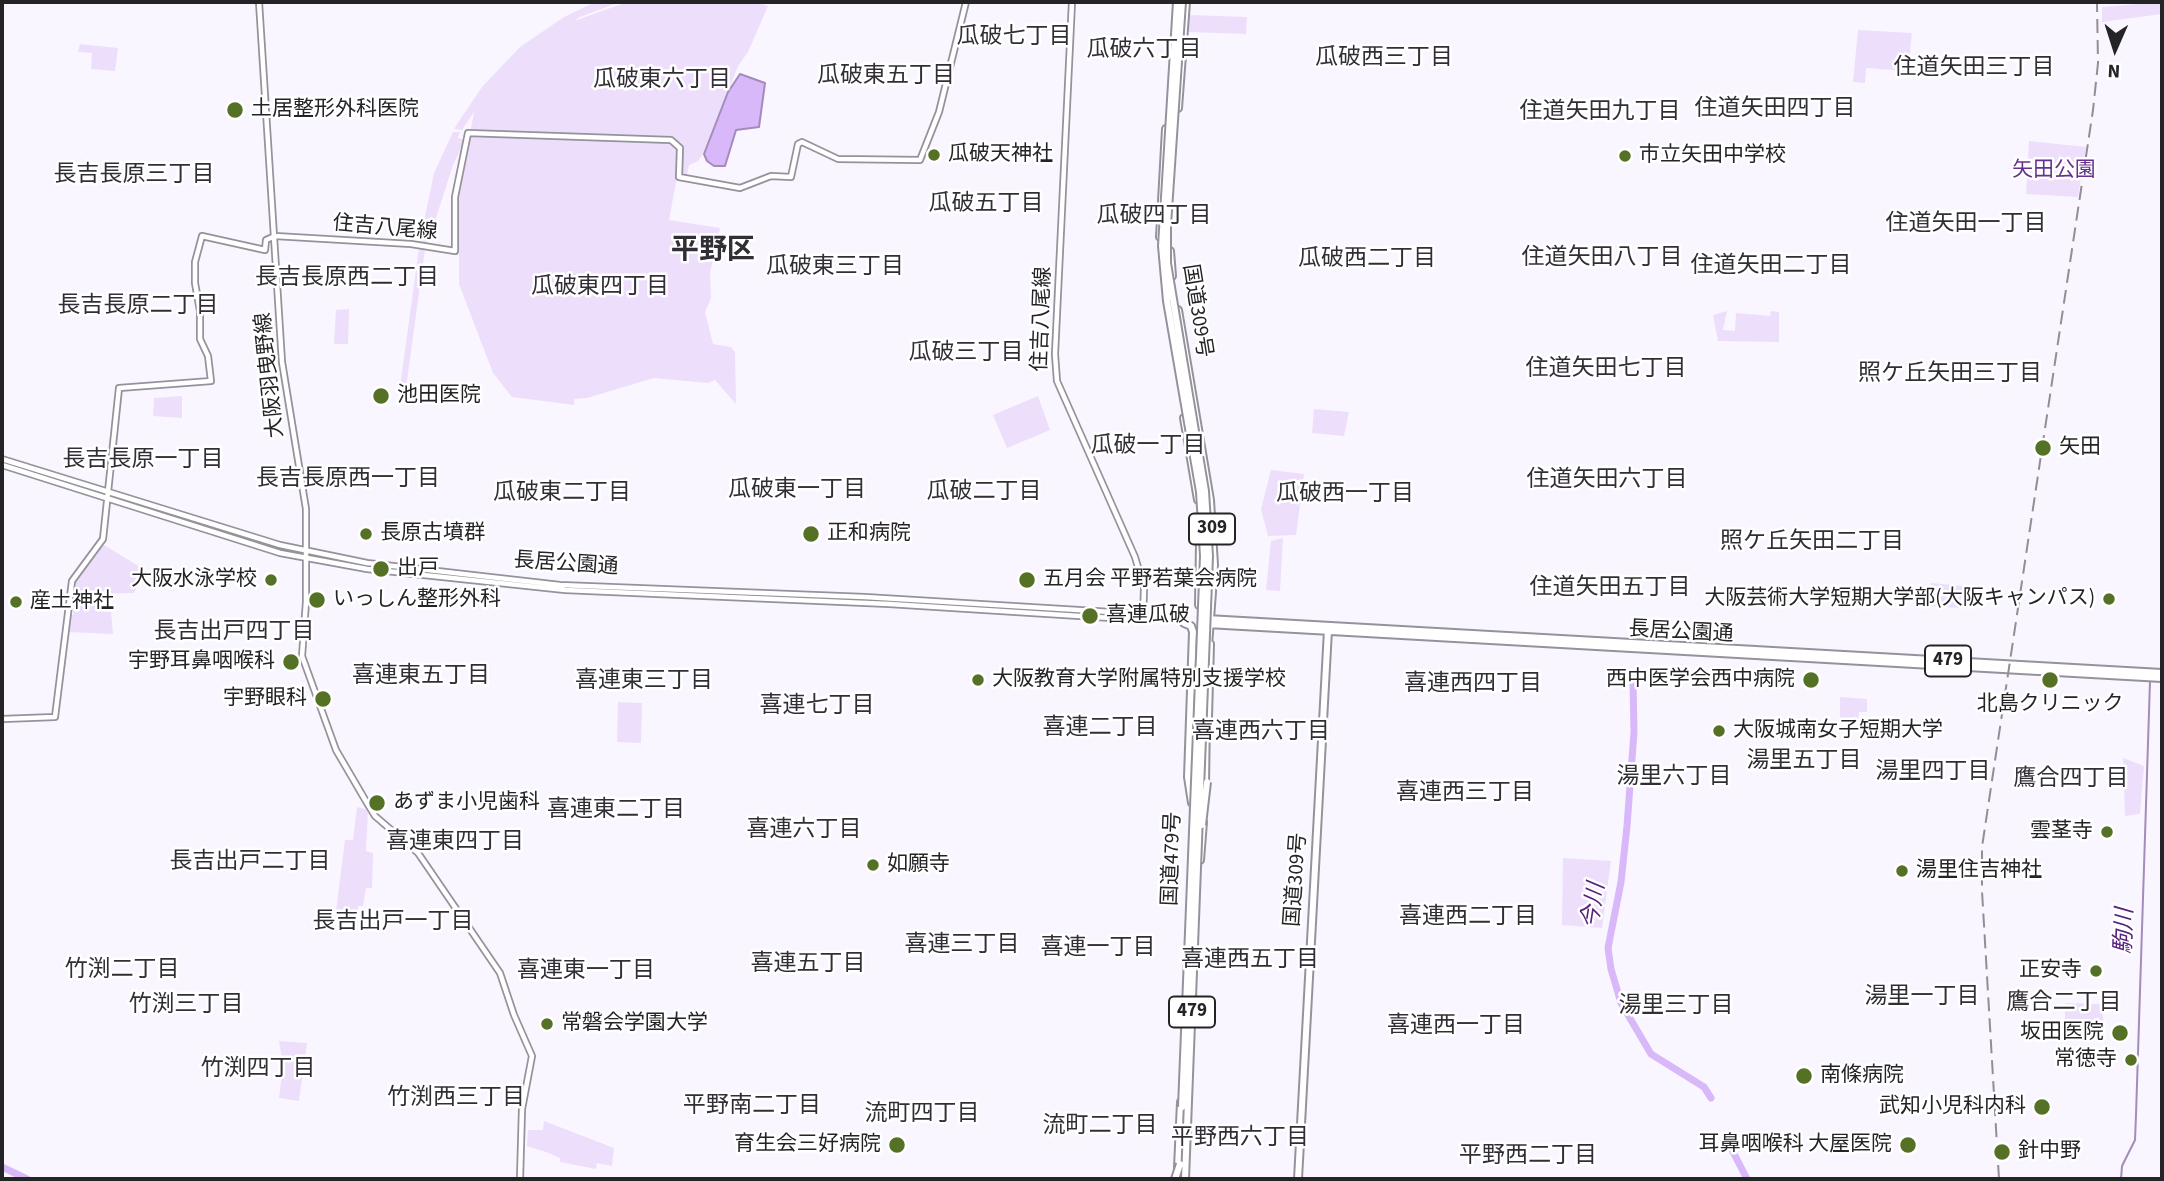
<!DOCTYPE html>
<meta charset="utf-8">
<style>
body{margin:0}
#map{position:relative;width:2164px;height:1181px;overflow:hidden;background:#faf6ff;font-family:"Source Sans 3",sans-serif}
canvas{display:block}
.frame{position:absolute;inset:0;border:4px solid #242326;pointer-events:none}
.north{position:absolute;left:2080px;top:14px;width:70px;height:70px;-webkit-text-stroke:5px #fff;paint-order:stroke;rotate:183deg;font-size:19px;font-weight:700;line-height:28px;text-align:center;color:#242326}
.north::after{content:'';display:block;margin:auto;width:24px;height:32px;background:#242326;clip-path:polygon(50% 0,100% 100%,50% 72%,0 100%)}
</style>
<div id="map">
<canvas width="2164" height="1181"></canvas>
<div class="frame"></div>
<div class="north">N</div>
</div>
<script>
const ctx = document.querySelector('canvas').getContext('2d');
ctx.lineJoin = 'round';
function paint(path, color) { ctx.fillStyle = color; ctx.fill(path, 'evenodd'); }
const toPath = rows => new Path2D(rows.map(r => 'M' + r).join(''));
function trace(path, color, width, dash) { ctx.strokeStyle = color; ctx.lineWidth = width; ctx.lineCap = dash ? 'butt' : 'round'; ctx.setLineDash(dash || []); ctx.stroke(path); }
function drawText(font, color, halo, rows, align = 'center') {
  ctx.font = font + ' "Source Sans 3","Noto Sans JP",sans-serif'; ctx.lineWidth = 5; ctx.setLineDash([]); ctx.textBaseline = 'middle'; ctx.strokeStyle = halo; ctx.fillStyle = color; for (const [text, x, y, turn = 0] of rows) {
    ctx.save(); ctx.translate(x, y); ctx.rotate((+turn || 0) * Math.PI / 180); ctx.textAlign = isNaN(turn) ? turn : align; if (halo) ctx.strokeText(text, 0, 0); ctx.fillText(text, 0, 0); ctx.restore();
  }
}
paint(toPath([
 [620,2,580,17,574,21,627,2,756,2,768,6,748,52,738,66,704,152,698,161,689,165,687,175,677,177,669,220,720,228,710,273,711,298,705,312,713,344,731,347,735,352,736,404,715,380,708,383,654,378,587,398,574,399,574,405,512,397,493,373,459,284,459,194,474,112,462,130,454,129,461,118,482,87,520,47,564,17,593,3],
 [2162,2,2162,14,2102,22,2102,7],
 [1189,15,1247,17,1246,34,1188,32],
 [1858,30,1912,33,1908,71,1866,68,1865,83,1853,82],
 [80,44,118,48,115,71,91,69,92,53,78,52],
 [453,132,460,132,458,138,465,140,453,165,427,246,419,245,434,173],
 [2029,141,2086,147,2078,197,2026,194],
 [419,248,425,249,406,388,400,387],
 [349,309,348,344,334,344,336,310],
 [1727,311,1723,330,1735,331,1736,313,1770,316,1771,311,1779,312,1779,342,1718,341,1713,315],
 [182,396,182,418,153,416,154,398],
 [1038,396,1050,430,1007,448,993,415],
 [1314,409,1349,412,1344,436,1312,433],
 [1271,470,1304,474,1296,535,1268,536,1261,509],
 [1283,538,1280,591,1266,590,1271,541],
 [104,545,145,570,134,593,75,594,72,592,76,578],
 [1931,583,1964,586,1959,608,1929,606],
 [73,598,110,598,113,634,67,632,69,615,73,615,74,605,70,604],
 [1840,697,1867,699,1867,712,1859,712,1858,720,1840,719],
 [618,702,642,703,641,743,617,742],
 [2123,758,2144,766,2140,814,2125,816],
 [357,807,368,810,366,851,373,853,372,888,366,888,363,906,358,906,357,920,335,919,345,840,353,840],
 [1563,858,1611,861,1602,928,1562,925],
 [2065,1003,2102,1004,2104,1027,2065,1027],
 [279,1041,307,1043,299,1101,279,1098,283,1065],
 [544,1121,614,1148,612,1166,597,1163,596,1169,560,1162,560,1158,546,1152,527,1146,528,1130,543,1130]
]), '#eddffc');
const water = toPath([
 [740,74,765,83,759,127,736,130,725,166,714,166,707,161,704,154,728,92,740,74]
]);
paint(water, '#d9b8f9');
trace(water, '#a38bba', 2);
trace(toPath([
 [2121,1179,2122,1166,2135,1140,2136,1115,2150,681]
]), '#a38bba', 2);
trace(toPath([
 [1633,679,1634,732,1627,826,1621,882,1608,948,1611,969,1621,1003,1651,1054,1704,1087,1711,1098],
 [1729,1144,1747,1179],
 [2,1167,27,1179]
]), '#d9b8f9', 7);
const secondary = toPath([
 [259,2,282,362,306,509,306,602,302,656,336,750,367,803,375,816,418,853,500,973,514,1015,532,1056,522,1109,520,1179],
 [2,459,280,545,367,563,560,585,865,597,1144,614],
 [2,465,280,553,367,569,565,590,889,604,1143,620,1144,588,1135,557,1057,381,1055,354,1072,2],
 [2,719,55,717,72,581,103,539,119,388,211,381,208,356,200,339,200,311,195,283,195,262,202,236,265,250,266,240,275,236,411,244,455,251,455,197,468,133,671,140,680,148,679,177,740,188,771,176,791,177,798,144,802,142,838,159,920,160,939,112,966,2]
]);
const highway = toPath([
 [1178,108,1186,2],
 [1160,237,1166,129],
 [1170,251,1172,276],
 [1178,310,1210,500,1214,565,1208,646],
 [1184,418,1198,500],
 [1199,605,1200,543],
 [1207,619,2162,673],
 [1184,623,1191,626,1193,632,1188,777,1192,803],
 [1207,624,2162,678],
 [1208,717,1210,644],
 [1205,786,1206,713],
 [1200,860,1203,822],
 [1178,1168,1181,1102],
 [1298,1179,1328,630]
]);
trace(secondary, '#96929b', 8);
trace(highway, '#96929b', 10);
trace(secondary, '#fff', 4.5);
trace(highway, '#fff', 6);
trace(toPath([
 [1999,1179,1982,891,1982,847,2093,110,2098,63,2097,2]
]), '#918e94', 2, [14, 7]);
const highwayBridge = toPath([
 [1177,2,1162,246,1167,301,1200,492,1204,556,1182,1107],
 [1182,2,1167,225,1167,263,1205,491,1209,556,1185,1179],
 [1202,825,1207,782],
 [1175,1179,1180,1164]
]);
trace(highwayBridge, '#96929b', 10, []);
trace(highwayBridge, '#fff', 6);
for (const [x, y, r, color] of [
 [235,110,9,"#557125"],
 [934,155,7,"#557125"],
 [1625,156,7,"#557125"],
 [381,396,9,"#557125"],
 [2043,448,9,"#557125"],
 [366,534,7,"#557125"],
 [811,534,9,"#557125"],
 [381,569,9,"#557125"],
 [271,580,7,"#557125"],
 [1027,580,9,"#557125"],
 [2109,599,7,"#557125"],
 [317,600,9,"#557125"],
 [16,602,7,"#557125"],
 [1090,616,9,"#557125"],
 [291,662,9,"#557125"],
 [978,680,7,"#557125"],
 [1811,680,9,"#557125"],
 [2050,680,9,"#557125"],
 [323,699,9,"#557125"],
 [1719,731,7,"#557125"],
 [377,803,9,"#557125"],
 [2107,832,7,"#557125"],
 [873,865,7,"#557125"],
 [1902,871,7,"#557125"],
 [2096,971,7,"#557125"],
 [547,1024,7,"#557125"],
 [2120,1033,9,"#557125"],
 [2131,1060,7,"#557125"],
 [1804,1076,9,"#557125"],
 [2042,1107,9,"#557125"],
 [897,1145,9,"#557125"],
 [1908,1145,9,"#557125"],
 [2002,1152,9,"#557125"]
]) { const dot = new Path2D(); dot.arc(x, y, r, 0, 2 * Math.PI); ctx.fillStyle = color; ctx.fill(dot); trace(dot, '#fff', 2.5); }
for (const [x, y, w] of [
 [1212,529,46],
 [1948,661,46],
 [1192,1012,46]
]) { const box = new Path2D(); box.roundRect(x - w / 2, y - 15.5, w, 31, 5); ctx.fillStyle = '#fff'; ctx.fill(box); trace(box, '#242326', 2); }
drawText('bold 19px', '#242326', null, [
 ["309",1212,529],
 ["479",1948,661],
 ["479",1192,1012]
]);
drawText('21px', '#242326', '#fff', [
 ["土居整形外科医院",251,110],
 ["瓜破天神社",948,155],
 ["市立矢田中学校",1639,156],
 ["池田医院",397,396],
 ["矢田",2059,448],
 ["長原古墳群",380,534],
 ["正和病院",827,534],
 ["出戸",397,569],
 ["大阪水泳学校",257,580,"right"],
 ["五月会 平野若葉会病院",1043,580],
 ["大阪芸術大学短期大学部(大阪キャンパス)",2095,599,"right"],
 ["いっしん整形外科",333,600],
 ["産土神社",30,602],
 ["喜連瓜破",1106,616],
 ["宇野耳鼻咽喉科",275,662,"right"],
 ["大阪教育大学附属特別支援学校",992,680],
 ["西中医学会西中病院",1795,680,"right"],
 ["宇野眼科",307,699,"right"],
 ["北島クリニック",2050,705,"center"],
 ["大阪城南女子短期大学",1733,731],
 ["あずま小児歯科",393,803],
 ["雲茎寺",2093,832,"right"],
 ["如願寺",887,865],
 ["湯里住吉神社",1916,871],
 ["正安寺",2082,971,"right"],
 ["常磐会学園大学",561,1024],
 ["坂田医院",2104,1033,"right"],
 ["常徳寺",2117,1060,"right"],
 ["南條病院",1820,1076],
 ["武知小児科内科",2026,1107,"right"],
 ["育生会三好病院",881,1145,"right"],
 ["耳鼻咽喉科 大屋医院",1892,1145,"right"],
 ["針中野",2018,1152]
], 'left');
drawText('21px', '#65318d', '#fff', [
 ["矢田公園",2054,171]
]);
drawText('21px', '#242326', '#fff', [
 ["住吉八尾線",385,229,5],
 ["国道309号",1196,311,81],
 ["住吉八尾線",1043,319,-88],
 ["大阪羽曳野線",271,375,-96],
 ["長居公園通",566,565,4],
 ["長居公園通",1681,633,3],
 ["国道479号",1173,859,-88],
 ["国道309号",1297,880,-86]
]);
drawText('23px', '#322e36', '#fff', [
 ["瓜破七丁目",1014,38],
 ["瓜破六丁目",1144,51],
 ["瓜破西三丁目",1384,59],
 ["住道矢田三丁目",1974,69],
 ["瓜破東五丁目",886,77],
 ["瓜破東六丁目",662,81],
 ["住道矢田四丁目",1775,110],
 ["住道矢田九丁目",1600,113],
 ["長吉長原三丁目",134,176],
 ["瓜破五丁目",986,205],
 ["瓜破四丁目",1154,217],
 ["住道矢田一丁目",1966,225],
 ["住道矢田八丁目",1602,259],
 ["瓜破西二丁目",1367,260],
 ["住道矢田二丁目",1771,267],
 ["瓜破東三丁目",835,268],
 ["長吉長原西二丁目",347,279],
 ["瓜破東四丁目",600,288],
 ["長吉長原二丁目",138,307],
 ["瓜破三丁目",966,354],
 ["住道矢田七丁目",1606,370],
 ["照ケ丘矢田三丁目",1950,375],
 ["瓜破一丁目",1148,447],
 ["長吉長原一丁目",143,461],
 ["長吉長原西一丁目",348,480],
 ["住道矢田六丁目",1607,481],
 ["瓜破東一丁目",797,491],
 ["瓜破二丁目",984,493],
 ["瓜破東二丁目",562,494],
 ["瓜破西一丁目",1345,495],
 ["照ケ丘矢田二丁目",1812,543],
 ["住道矢田五丁目",1610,589],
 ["長吉出戸四丁目",234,633],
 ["喜連東五丁目",421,677],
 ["喜連東三丁目",644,682],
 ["喜連西四丁目",1473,685],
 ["喜連七丁目",817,707],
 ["喜連二丁目",1100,729],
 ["喜連西六丁目",1261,733],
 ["湯里五丁目",1804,762],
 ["湯里四丁目",1933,773],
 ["湯里六丁目",1674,778],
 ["鷹合四丁目",2071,780],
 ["喜連西三丁目",1465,794],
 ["喜連東二丁目",616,811],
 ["喜連六丁目",804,831],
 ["喜連東四丁目",455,843],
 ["長吉出戸二丁目",250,863],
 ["喜連西二丁目",1468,918],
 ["長吉出戸一丁目",393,923],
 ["喜連三丁目",962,946],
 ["喜連一丁目",1098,949],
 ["喜連西五丁目",1250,961],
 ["喜連五丁目",808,965],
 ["竹渕二丁目",122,971],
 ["喜連東一丁目",586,972],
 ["湯里一丁目",1922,998],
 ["鷹合二丁目",2064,1004],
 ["竹渕三丁目",186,1006],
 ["湯里三丁目",1676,1007],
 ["喜連西一丁目",1456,1027],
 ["竹渕四丁目",258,1070],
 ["竹渕西三丁目",456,1099],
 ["平野南二丁目",752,1107],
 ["流町四丁目",922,1115],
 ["流町二丁目",1100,1127],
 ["平野西六丁目",1240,1139],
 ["平野西二丁目",1528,1157]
]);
drawText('italic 23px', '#57227e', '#fff', [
 ["今川",1595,906,-81],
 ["駒川",2126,931,-88]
]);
drawText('bold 28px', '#322e36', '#fff', [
 ["平野区",713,252]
]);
</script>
